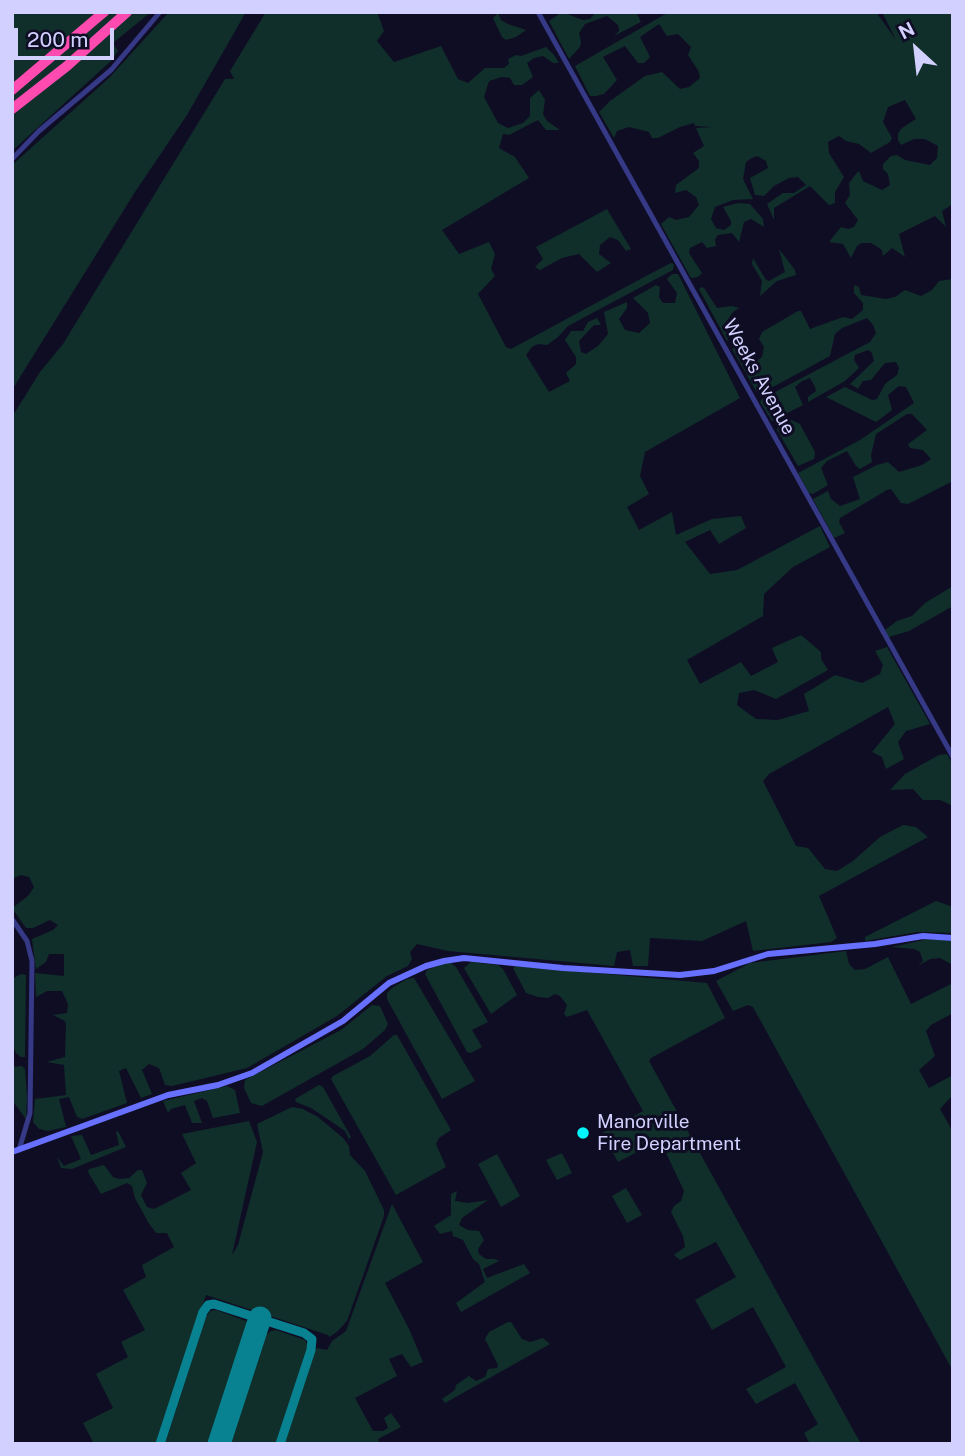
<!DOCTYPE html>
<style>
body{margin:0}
#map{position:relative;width:965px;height:1456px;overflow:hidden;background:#0f0d24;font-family:"Public Sans",sans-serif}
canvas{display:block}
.frame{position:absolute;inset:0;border:14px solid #d2d0ff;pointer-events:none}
.north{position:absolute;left:881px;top:14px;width:70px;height:70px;-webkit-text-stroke:5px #0f0d24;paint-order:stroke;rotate:333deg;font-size:19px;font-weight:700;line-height:28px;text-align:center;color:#d2d0ff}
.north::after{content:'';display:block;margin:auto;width:24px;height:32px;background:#d2d0ff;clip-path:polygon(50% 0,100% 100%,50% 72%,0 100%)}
.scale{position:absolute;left:14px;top:28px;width:100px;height:32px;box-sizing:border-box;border:4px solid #d2d0ff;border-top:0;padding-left:9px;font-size:21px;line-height:24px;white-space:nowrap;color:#d2d0ff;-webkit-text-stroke:5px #0f0d24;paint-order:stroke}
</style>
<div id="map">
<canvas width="965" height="1456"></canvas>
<div class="frame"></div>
<div class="north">N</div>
<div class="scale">200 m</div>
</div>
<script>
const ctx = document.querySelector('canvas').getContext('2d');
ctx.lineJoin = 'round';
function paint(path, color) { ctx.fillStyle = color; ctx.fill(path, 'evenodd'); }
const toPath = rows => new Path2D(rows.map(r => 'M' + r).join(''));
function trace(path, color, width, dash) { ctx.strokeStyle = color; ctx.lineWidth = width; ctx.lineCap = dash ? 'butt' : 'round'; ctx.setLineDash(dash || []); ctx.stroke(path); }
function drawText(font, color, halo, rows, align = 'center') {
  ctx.font = font + ' "Public Sans",sans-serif'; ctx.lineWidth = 6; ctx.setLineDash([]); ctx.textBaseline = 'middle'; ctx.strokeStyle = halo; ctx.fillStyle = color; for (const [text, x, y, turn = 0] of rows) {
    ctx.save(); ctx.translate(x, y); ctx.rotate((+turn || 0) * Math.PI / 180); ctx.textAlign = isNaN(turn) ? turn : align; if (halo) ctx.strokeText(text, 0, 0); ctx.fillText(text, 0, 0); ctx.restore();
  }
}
paint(toPath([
 [12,12,97,12,12,84],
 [109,12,122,12,70,58,12,105,12,94],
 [133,12,151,12,113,43,118,51,112,60,12,151,12,113],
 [169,12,246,12,187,115,135,192,12,390,12,165,109,78],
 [266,12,377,12,384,31,377,41,394,62,441,46,458,79,468,83,485,68,504,68,509,64,508,59,516,55,521,56,546,47,554,55,559,63,553,63,543,56,534,58,527,63,533,77,522,85,514,85,510,78,502,77,489,81,484,97,498,123,508,128,523,123,530,116,530,98,539,90,545,100,543,114,547,121,560,130,546,130,538,120,509,135,503,134,499,148,515,157,529,178,442,230,459,254,489,242,495,254,491,269,495,276,478,294,506,347,511,349,646,276,671,263,674,264,673,270,568,326,558,337,547,345,538,344,532,347,526,355,549,392,570,381,566,373,576,364,576,357,565,340,571,331,583,331,588,322,597,318,601,325,594,325,579,341,581,352,586,354,598,346,608,334,604,312,627,302,627,308,619,319,625,330,639,333,650,323,648,313,633,298,656,285,660,287,659,297,663,303,675,303,677,293,667,279,672,274,678,274,740,398,645,452,640,476,649,494,627,507,639,530,672,512,676,535,712,519,741,516,746,528,719,544,710,530,685,542,710,574,737,570,820,526,830,547,793,567,764,594,763,616,687,660,700,684,741,662,751,676,778,662,772,648,801,635,821,652,821,659,828,670,776,699,754,690,739,693,737,705,756,719,778,720,809,711,804,694,835,675,862,683,880,674,883,665,875,651,887,647,930,724,906,731,898,742,904,759,886,769,882,757,872,752,895,724,888,707,769,774,763,781,796,846,808,848,825,869,837,871,853,861,880,837,903,825,916,827,928,837,819,896,837,938,831,942,753,951,746,921,702,941,650,938,648,966,633,966,630,950,617,952,614,966,448,951,417,944,410,952,412,959,408,966,387,976,337,1016,247,1068,172,1086,165,1085,159,1068,149,1064,142,1070,152,1094,141,1098,126,1068,119,1071,127,1103,82,1119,77,1117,69,1097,59,1099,66,1127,48,1131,39,1129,33,1122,35,1099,66,1095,64,1065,47,1062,65,1057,66,1025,65,1021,53,1015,67,1013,68,1004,62,991,47,991,36,997,35,973,64,976,64,954,49,954,46,962,36,969,35,963,32,939,53,930,58,925,50,920,33,928,26,928,12,908,28,896,34,887,29,877,21,875,12,879,12,417,40,372,63,344,225,79,234,79,230,71],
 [562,12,583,20,590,19,596,12,636,12,641,22,614,36,619,31,618,25,607,16,585,24,579,33,581,42,580,47,569,59,549,21],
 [669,12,876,12,896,40,882,12,953,12,953,204,942,211,946,227,935,216,899,234,905,257,892,248,883,256,882,250,871,243,861,243,857,246,851,258,843,244,829,242,841,227,848,229,854,227,858,220,845,203,850,195,849,183,856,174,859,171,863,181,882,190,890,185,888,174,883,169,883,164,891,156,897,155,905,160,930,165,937,158,938,146,925,139,914,139,901,145,898,140,898,133,902,128,916,119,905,100,888,107,883,122,892,138,890,142,871,153,859,144,846,141,839,136,828,142,829,153,844,177,835,192,835,203,829,205,810,186,774,208,774,220,767,204,783,193,794,193,806,185,798,177,789,178,774,186,764,196,755,195,750,178,768,168,766,161,757,156,752,158,746,162,743,179,753,199,733,200,715,207,711,219,716,228,724,230,731,225,731,221,723,207,738,203,750,204,763,219,764,227,751,219,744,222,739,242,732,233,718,235,715,239,716,246,707,248,702,242,690,248,689,253,702,273,698,277,691,278,661,224,669,217,676,220,689,217,699,205,696,197,686,190,675,193,676,185,699,168,699,161,693,153,704,146,696,128,712,127,695,126,694,123,680,127,658,138,652,138,649,132,629,127,617,131,614,138,599,112,610,101,645,76,662,72,680,89,689,87,700,78,699,72,688,55,691,47,678,34,667,36,659,24,640,37,650,57,644,63,638,63,625,46,603,57,617,80,604,94,596,96,590,96,575,66],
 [498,13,501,20,508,24,526,30,516,37,506,40,502,37,493,18],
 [607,209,631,249,626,251,618,240,610,237,600,245,599,254,611,263,597,272,579,254,562,258,540,270,535,267,543,259,536,247],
 [779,249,795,270,796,275,777,281,760,296,762,281,752,264,753,258,766,280,769,281,785,272],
 [953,279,953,481,908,504,901,503,891,489,887,490,840,518,839,522,845,533,834,538,813,499,828,491,831,499,840,506,860,499,853,477,877,465,888,462,899,472,922,465,931,459,923,450,910,448,908,444,927,430,912,414,907,414,876,434,871,455,872,462,860,469,856,466,847,451,827,461,821,468,828,485,813,494,809,493,798,473,860,440,914,403,906,387,899,386,888,395,892,410,876,422,826,397,845,387,872,400,877,399,885,384,897,375,899,368,896,362,885,363,871,380,863,381,858,389,850,384,874,361,872,353,868,350,855,355,854,360,859,368,845,381,808,402,808,397,816,391,815,387,810,378,802,381,795,387,803,405,772,421,760,402,762,399,870,342,876,333,873,325,867,318,842,328,835,334,830,356,760,394,756,391,732,349,736,346,741,347,746,360,753,364,762,357,764,347,759,339,762,332,798,311,801,311,810,329,843,317,852,319,863,310,863,303,854,293,854,285,859,287,861,295,886,299,895,297,905,290,921,296,932,290,939,281],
 [701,287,704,288,717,308,732,306,739,308,733,312,724,325,730,335,727,341,699,289],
 [789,419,800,424,815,452,814,459,798,466,777,430,777,426],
 [953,586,953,606,909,631,889,637,885,630,897,621,912,616,925,603],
 [947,754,953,765,953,806,940,800,923,800,913,789,890,790,905,774,939,755],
 [936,901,953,907,953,933,917,932,865,941,865,937],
 [928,939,953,941,953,965,940,958,930,959,918,966,923,961,920,952,914,949,892,947],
 [846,951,849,964,855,970,865,969,888,957,911,1004,953,983,953,1013,931,1025,926,1031,935,1056,919,1070,929,1088,953,1075,952,1096,940,1109,953,1132,953,1371,753,1007,748,1005,733,1011,716,981,750,963],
 [471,962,498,965,503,969,517,995,491,1014,464,968],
 [444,963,451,963,456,967,488,1022,472,1030,482,1047,471,1053,467,1052,425,974,427,970],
 [516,966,707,983,725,1018,651,1058,649,1061,861,1444,810,1444,804,1433,818,1424,795,1383,756,1404,746,1389,786,1367,753,1307,712,1330,695,1300,736,1277,716,1242,680,1260,674,1255,685,1247,683,1236,671,1212,674,1206,681,1201,684,1191,660,1140,618,1162,602,1133,643,1111,587,1010,567,1017,564,1014,567,1005,560,996,555,994,548,998,538,997,526,993,513,968],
 [21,974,26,975,25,1057,21,1057,16,1053,12,1044,12,979],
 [414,978,475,1081,442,1099,387,999,387,993,392,988,407,979],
 [372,1005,380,1006,388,1024,385,1030,363,1049,262,1106,251,1103,244,1088,245,1080,341,1030],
 [394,1035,397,1035,451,1130,439,1138,436,1144,446,1167,396,1195,331,1079,333,1076,370,1056],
 [22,1066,25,1069,27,1097,26,1119,12,1100,12,1067],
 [319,1085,323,1087,351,1137,349,1139,345,1131,332,1122,311,1108,296,1102,295,1099],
 [227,1086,235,1090,240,1113,213,1118,207,1101,202,1098,194,1101,202,1123,192,1123,185,1105,171,1109,168,1113,163,1101],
 [292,1107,303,1109,318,1117,343,1138,349,1146,350,1155,365,1171,384,1210,384,1216,347,1321,337,1332,329,1337,328,1335,206,1295,157,1444,90,1444,93,1442,83,1423,113,1408,96,1374,128,1357,121,1342,145,1330,123,1290,146,1277,142,1265,174,1247,167,1233,156,1233,148,1222,135,1198,132,1186,127,1183,101,1194,88,1172,89,1169,104,1165,113,1177,119,1179,129,1178,138,1170,142,1170,147,1183,141,1195,147,1207,154,1209,191,1190,181,1173,196,1163,182,1134,249,1121,257,1142,232,1255,238,1245,263,1152,257,1124],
 [118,1131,126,1147,72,1169,61,1168,57,1157,64,1166,81,1159,71,1136,82,1135,91,1155,119,1145,116,1132],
 [562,1153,572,1173,557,1180,546,1160],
 [497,1154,520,1196,501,1207,478,1164],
 [626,1188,642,1215,627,1223,612,1196],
 [457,1191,455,1201,468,1203,488,1200,462,1218,459,1225,468,1230,479,1231,484,1240,478,1249,479,1254,486,1259,495,1259,499,1261,483,1269,487,1278,524,1264,530,1273,461,1312,456,1303,485,1282,479,1264,473,1259,463,1240,453,1236,452,1231,440,1234,434,1226,451,1215,451,1194],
 [392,1204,423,1262,385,1283,409,1329,423,1362,411,1367,402,1354,389,1359,397,1376,355,1398,373,1431,383,1431,388,1428,384,1418,391,1413,401,1427,378,1439,379,1442,376,1444,284,1444,315,1350,317,1348,327,1350,332,1341,346,1331],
 [216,1310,246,1321,249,1327,212,1444,165,1444,206,1317,210,1311],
 [508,1322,511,1322,522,1339,530,1342,543,1338,550,1344,445,1403,442,1399,455,1390,456,1385,469,1376,476,1381,485,1377,488,1369,497,1368,498,1365,485,1339,489,1332],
 [276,1330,305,1340,309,1348,277,1444,228,1444,261,1339,271,1331]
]), '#102f2b');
trace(toPath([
 [160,1444,203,1312,208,1305,214,1304,304,1333,312,1339,311,1350,280,1444]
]), '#088290', 9);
trace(toPath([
 [219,1444,260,1318]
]), '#088290', 23);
trace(toPath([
 [538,12,953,757],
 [12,159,39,131,111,70,160,12],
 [12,919,27,941,32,961,30,1113,19,1150]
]), '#353986', 5);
trace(toPath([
 [12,1152,168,1095,218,1085,252,1073,343,1021,389,983,426,966,444,961,464,958,563,968,680,975,714,971,768,954,875,944,923,936,953,938]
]), '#6770ff', 6);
trace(toPath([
 [12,90,104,12],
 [12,109,67,66,127,12]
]), '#ff4bb0', 10);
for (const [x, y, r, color] of [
 [583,1133,7,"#00f6fb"]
]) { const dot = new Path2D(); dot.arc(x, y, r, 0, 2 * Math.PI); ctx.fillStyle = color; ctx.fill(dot); trace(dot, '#0f0d24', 2.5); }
drawText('19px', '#d2d0ff', '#0f0d24', [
 ["Weeks Avenue",759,377,61]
]);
drawText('19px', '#d2d0ff', '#0f0d24', [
 ["Manorville",597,1122],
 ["Fire Department",597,1144]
], 'left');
</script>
